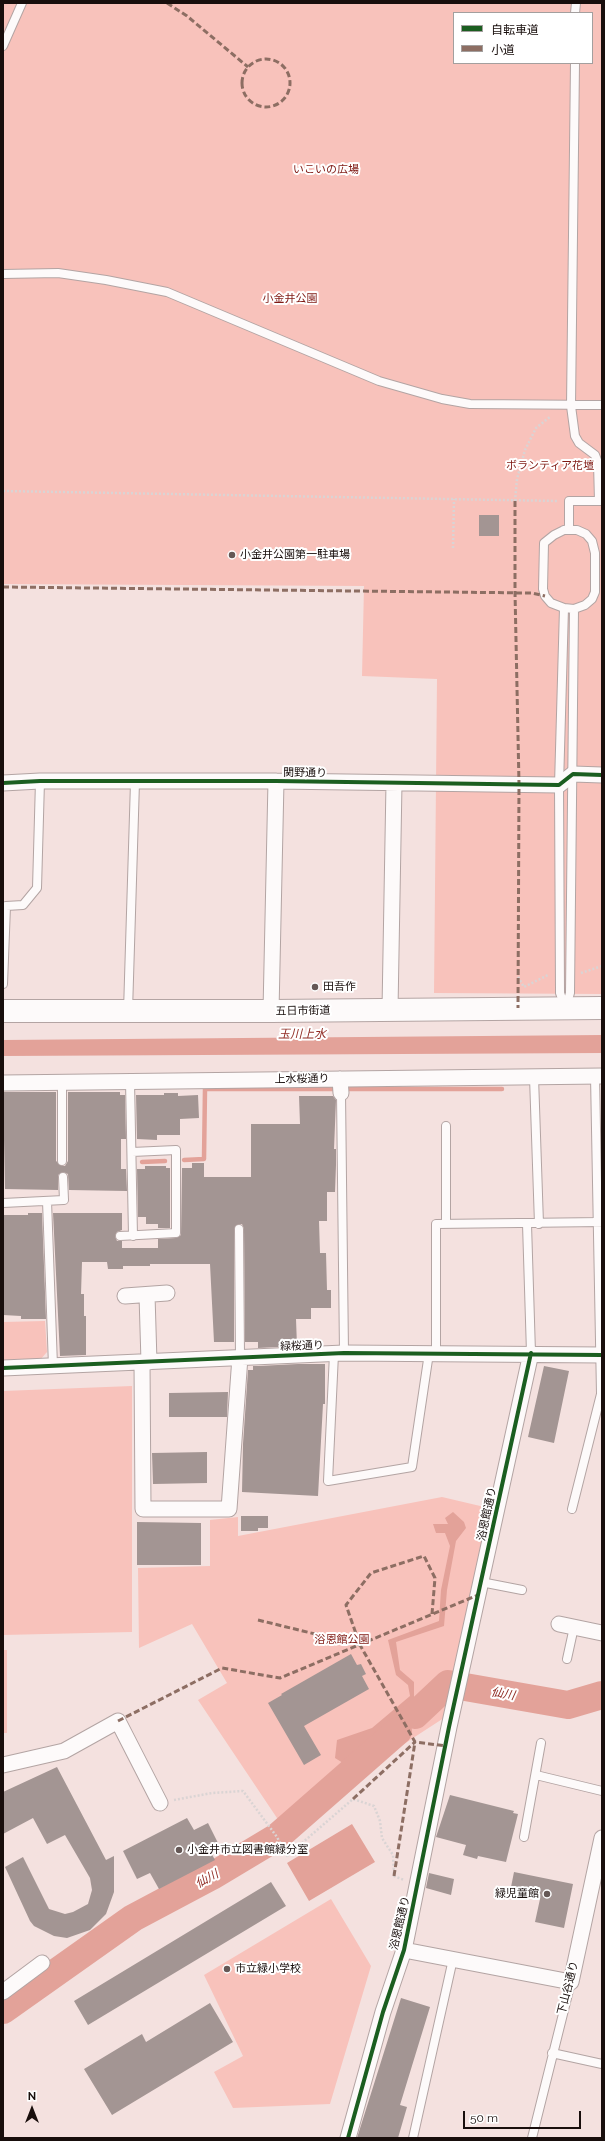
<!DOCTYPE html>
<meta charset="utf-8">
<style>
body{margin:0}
#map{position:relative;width:605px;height:2141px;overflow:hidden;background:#f4e1df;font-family:Raleway,"Noto Sans JP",sans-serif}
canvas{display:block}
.frame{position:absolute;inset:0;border:4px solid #180e0c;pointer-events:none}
.legend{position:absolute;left:453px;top:12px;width:140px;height:52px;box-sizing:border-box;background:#fff;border:1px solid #a39f9e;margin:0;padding:5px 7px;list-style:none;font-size:12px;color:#180e0c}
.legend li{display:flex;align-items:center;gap:8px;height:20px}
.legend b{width:20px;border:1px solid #a39f9e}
.north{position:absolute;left:12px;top:2089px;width:40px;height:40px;-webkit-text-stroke:3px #fff;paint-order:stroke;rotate:0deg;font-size:11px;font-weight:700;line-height:16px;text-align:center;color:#180e0c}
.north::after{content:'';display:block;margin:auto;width:14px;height:18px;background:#180e0c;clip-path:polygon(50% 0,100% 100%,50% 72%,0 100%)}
.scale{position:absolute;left:463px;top:2111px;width:118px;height:18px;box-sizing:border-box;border:2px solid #180e0c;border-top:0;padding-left:5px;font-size:12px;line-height:14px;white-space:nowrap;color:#180e0c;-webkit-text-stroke:3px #fff;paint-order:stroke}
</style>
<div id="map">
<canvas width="605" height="2141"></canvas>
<div class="frame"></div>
<ul class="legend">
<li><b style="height:5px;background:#1b5e20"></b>自転車道</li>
<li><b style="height:5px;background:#8d6e63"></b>小道</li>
</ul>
<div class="north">N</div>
<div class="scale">50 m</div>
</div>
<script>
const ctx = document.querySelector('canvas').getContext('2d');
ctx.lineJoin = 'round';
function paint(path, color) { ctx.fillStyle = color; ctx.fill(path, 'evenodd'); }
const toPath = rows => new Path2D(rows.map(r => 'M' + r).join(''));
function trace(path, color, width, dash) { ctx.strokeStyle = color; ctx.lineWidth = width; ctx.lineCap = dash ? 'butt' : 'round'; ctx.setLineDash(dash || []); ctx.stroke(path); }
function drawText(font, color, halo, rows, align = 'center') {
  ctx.font = font + ' Raleway,"Noto Sans JP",sans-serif'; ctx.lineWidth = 4; ctx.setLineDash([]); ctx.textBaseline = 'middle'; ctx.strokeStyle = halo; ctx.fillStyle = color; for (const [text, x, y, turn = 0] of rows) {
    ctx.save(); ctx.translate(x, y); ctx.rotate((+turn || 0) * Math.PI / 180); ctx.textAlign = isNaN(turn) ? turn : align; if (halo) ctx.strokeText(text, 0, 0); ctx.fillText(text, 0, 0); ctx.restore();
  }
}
paint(toPath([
 [3,3,602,3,602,994,434,993,437,679,362,676,364,586,3,584],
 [454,13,592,13,592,63,454,63],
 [45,1321,47,1352,40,1360,3,1362,3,1322],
 [132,1386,132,1632,3,1635,3,1391],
 [442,1497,493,1509,450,1714,281,1824,198,1700,227,1683,192,1624,139,1648,138,1568,210,1566,210,1520,238,1517,238,1536],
 [3,1650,7,1650,7,1733,3,1733],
 [331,1899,371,1966,330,2104,233,2108,214,2072,243,2056,204,1975]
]), '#f8c2bb');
paint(toPath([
 [602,1035,602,1053,3,1056,3,1040],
 [453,1512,464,1522,466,1528,456,1541,447,1590,444,1626,396,1642,400,1670,414,1682,414,1700,351,1768,335,1758,337,1740,372,1728,410,1696,408,1685,396,1675,388,1640,439,1621,441,1590,450,1546,445,1533,436,1533,433,1524,448,1524,445,1518],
 [352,1824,375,1862,309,1901,287,1863]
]), '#e3a299');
trace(toPath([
 [184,1160,204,1159,205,1089,502,1089],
 [142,1162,165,1161]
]), '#e3a299', 4.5);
trace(toPath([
 [415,1715,448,1684,568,1705,602,1695],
 [3,2010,133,1918,212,1876,277,1837,398,1731]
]), '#e3a299', 28);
paint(toPath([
 [479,515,499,515,499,536,479,536],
 [3,1092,56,1092,56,1161,62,1166,65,1166,68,1161,68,1092,120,1092,120,1095,125,1095,126,1139,121,1139,121,1169,126,1169,127,1191,69,1190,68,1174,63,1172,58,1175,58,1190,5,1189],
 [164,1093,178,1093,178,1096,198,1095,199,1118,180,1119,180,1135,157,1135,157,1140,137,1139,136,1095,164,1095],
 [299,1096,333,1096,336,1100,334,1149,336,1149,336,1165,335,1192,327,1192,327,1221,319,1221,320,1253,326,1253,327,1290,331,1290,331,1308,311,1308,311,1319,296,1319,297,1346,258,1348,258,1342,245,1342,244,1229,242,1224,239,1224,234,1229,234,1342,214,1342,210,1264,150,1264,150,1266,123,1266,123,1269,108,1269,107,1262,82,1262,81,1294,84,1294,84,1316,86,1316,86,1355,60,1356,53,1213,122,1213,122,1230,117,1232,115,1236,117,1241,122,1241,122,1248,158,1248,158,1239,176,1238,181,1235,182,1168,192,1168,192,1163,204,1163,204,1177,251,1177,251,1124,300,1124],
 [145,1166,166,1166,166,1168,170,1168,170,1228,158,1228,158,1224,146,1224,146,1217,138,1217,137,1169,145,1169],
 [28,1213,42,1213,46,1319,21,1319,21,1316,3,1315,3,1215,28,1215],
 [298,1364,325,1364,325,1404,323,1404,318,1496,242,1492,243,1444,248,1370,253,1370,253,1366,258,1366],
 [544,1366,569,1371,554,1443,528,1437],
 [228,1392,227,1417,169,1417,169,1393],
 [207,1452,207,1483,153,1484,152,1453],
 [241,1516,268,1516,268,1528,258,1528,258,1531,241,1531],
 [137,1522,201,1523,201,1565,137,1565],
 [351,1654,357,1665,361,1664,366,1674,362,1676,369,1689,304,1726,321,1755,304,1765,268,1703,282,1695,281,1694],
 [57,1767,106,1860,114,1856,114,1892,106,1914,90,1930,67,1938,54,1936,34,1926,30,1921,5,1867,23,1857,49,1909,65,1914,73,1912,88,1904,92,1890,90,1878,65,1835,47,1844,33,1818,3,1834,3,1792],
 [450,1795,514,1811,513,1813,518,1814,506,1862,478,1856,477,1859,463,1855,466,1845,436,1837],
 [187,1818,194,1830,208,1823,219,1845,209,1849,215,1860,159,1889,150,1873,137,1879,123,1851],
 [514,1872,573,1884,564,1928,535,1922,540,1899,510,1892],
 [429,1873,454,1879,451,1895,426,1888],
 [271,1882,286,1906,88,2025,74,2001],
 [401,1998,430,2007,400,2105,407,2107,398,2138,357,2138],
 [210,2003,233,2042,112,2115,84,2069,142,2034,146,2042]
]), '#a39593');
const lane = toPath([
 [575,13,576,3],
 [3,46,22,3],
 [575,63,571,406,575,436,579,443,595,455,598,463,599,501],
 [3,274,58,273,106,280,167,292,379,381,442,399,470,404,602,405],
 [564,530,577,530,586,534,592,541,595,553,595,592,592,599,585,605,574,609,564,608,551,603,545,596,543,589,544,543,554,535,564,530],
 [569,530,569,501,602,501],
 [564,608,559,785,560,993,565,1007],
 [3,984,6,906,23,905,37,888,40,781],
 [566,1007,570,993,574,609],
 [128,1011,135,782],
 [534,1077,539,1224],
 [130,1081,133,1236],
 [62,1082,62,1161],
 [341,1093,344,1353],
 [47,1201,53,1366],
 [3,1203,64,1200,63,1177],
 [446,1223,446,1126],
 [527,1224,531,1353],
 [239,1229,240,1357],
 [120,1236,176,1233,176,1150,132,1152],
 [436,1353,436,1224,602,1222],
 [334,1354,328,1481,412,1467,429,1353],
 [572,1509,601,1394,595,1076],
 [481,1582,522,1590],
 [567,1659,574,1627],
 [536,1775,602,1791],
 [524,1837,541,1743],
 [552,2053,602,2064],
 [413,2138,453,1959],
 [532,2138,571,1982]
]);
const street = toPath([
 [3,783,40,781,276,781,559,785,573,774,602,775],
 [390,1009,394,783],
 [271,1011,276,781],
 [340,1079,341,1093],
 [3,1083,602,1076],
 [147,1295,149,1362],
 [125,1296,167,1293],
 [142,1362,143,1509,229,1509,240,1357],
 [3,1368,344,1353,602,1355],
 [559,1624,602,1633],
 [3,1765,64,1751,118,1721,160,1803],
 [404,1950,571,1982,602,1838],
 [3,1992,42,1963],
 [348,2138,383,2012,404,1950,449,1727,531,1353]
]);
const primary = toPath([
 [3,1011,271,1011,602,1008]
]);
trace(lane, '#b3a4a3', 10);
trace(street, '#b3a4a3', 17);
trace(primary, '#b3a4a3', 24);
trace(toPath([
 [3,491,558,501],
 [515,501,517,479,525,450,536,428,550,417],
 [453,548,454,499],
 [581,973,602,966],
 [518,977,524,987,548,975],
 [174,1800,212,1793,243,1791,277,1837,287,1856,353,1799,374,1806,380,1821,382,1838,393,1855,394,1876,404,1880]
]), '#dad4d4', 2.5, [2, 2]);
trace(lane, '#fdfafa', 8);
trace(street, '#fdfafa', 15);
trace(primary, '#fdfafa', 22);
trace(toPath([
 [167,3,187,16,248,67],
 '242 83a24 24 0 1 1 48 0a24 24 0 1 1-48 0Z',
 [515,501,515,592,519,784,518,1008],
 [3,587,532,593,545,596],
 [432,1614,435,1578,424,1556,371,1573,346,1605,360,1645,415,1742,446,1746],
 [258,1620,360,1645],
 [118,1721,222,1668,280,1678,478,1595],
 [353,1799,415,1742],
 [394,1876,415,1742]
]), '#8d6e63', 3, [6, 3]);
trace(toPath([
 [3,783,40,781,276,781,559,785,573,774,602,775],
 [3,1368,344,1353,602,1355],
 [348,2138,383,2012,404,1950,449,1727,531,1353]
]), '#1b5e20', 4);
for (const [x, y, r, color] of [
 [232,555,4,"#655856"],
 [315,987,4,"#655856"],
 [179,1850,4,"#655856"],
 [547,1894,4,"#655856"],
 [227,1969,4,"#655856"]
]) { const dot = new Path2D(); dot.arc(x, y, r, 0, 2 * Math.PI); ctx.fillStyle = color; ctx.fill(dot); trace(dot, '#fff', 1.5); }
drawText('11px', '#7f1913', '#fff', [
 ["いこいの広場",326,170],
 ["小金井公園",290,299],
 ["ボランティア花壇",550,466],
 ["浴恩館公園",342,1640]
]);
drawText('11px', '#180e0c', '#fff', [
 ["小金井公園第一駐車場",240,555],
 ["田吾作",323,987],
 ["小金井市立図書館緑分室",187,1850],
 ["緑児童館",539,1894,"right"],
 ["市立緑小学校",235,1969]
], 'left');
drawText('11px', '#180e0c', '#fff', [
 ["関野通り",305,773,1],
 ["五日市街道",303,1011,-1],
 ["上水桜通り",302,1079,-1],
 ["緑桜通り",302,1346,-2],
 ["浴恩館通り",487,1514,-78],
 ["浴恩館通り",400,1923,-77],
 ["下山谷通り",568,1988,-76]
]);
drawText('italic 12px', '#912c24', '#fff', [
 ["玉川上水",302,1034],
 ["仙川",503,1694,10],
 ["仙川",207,1879,-29]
]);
</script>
